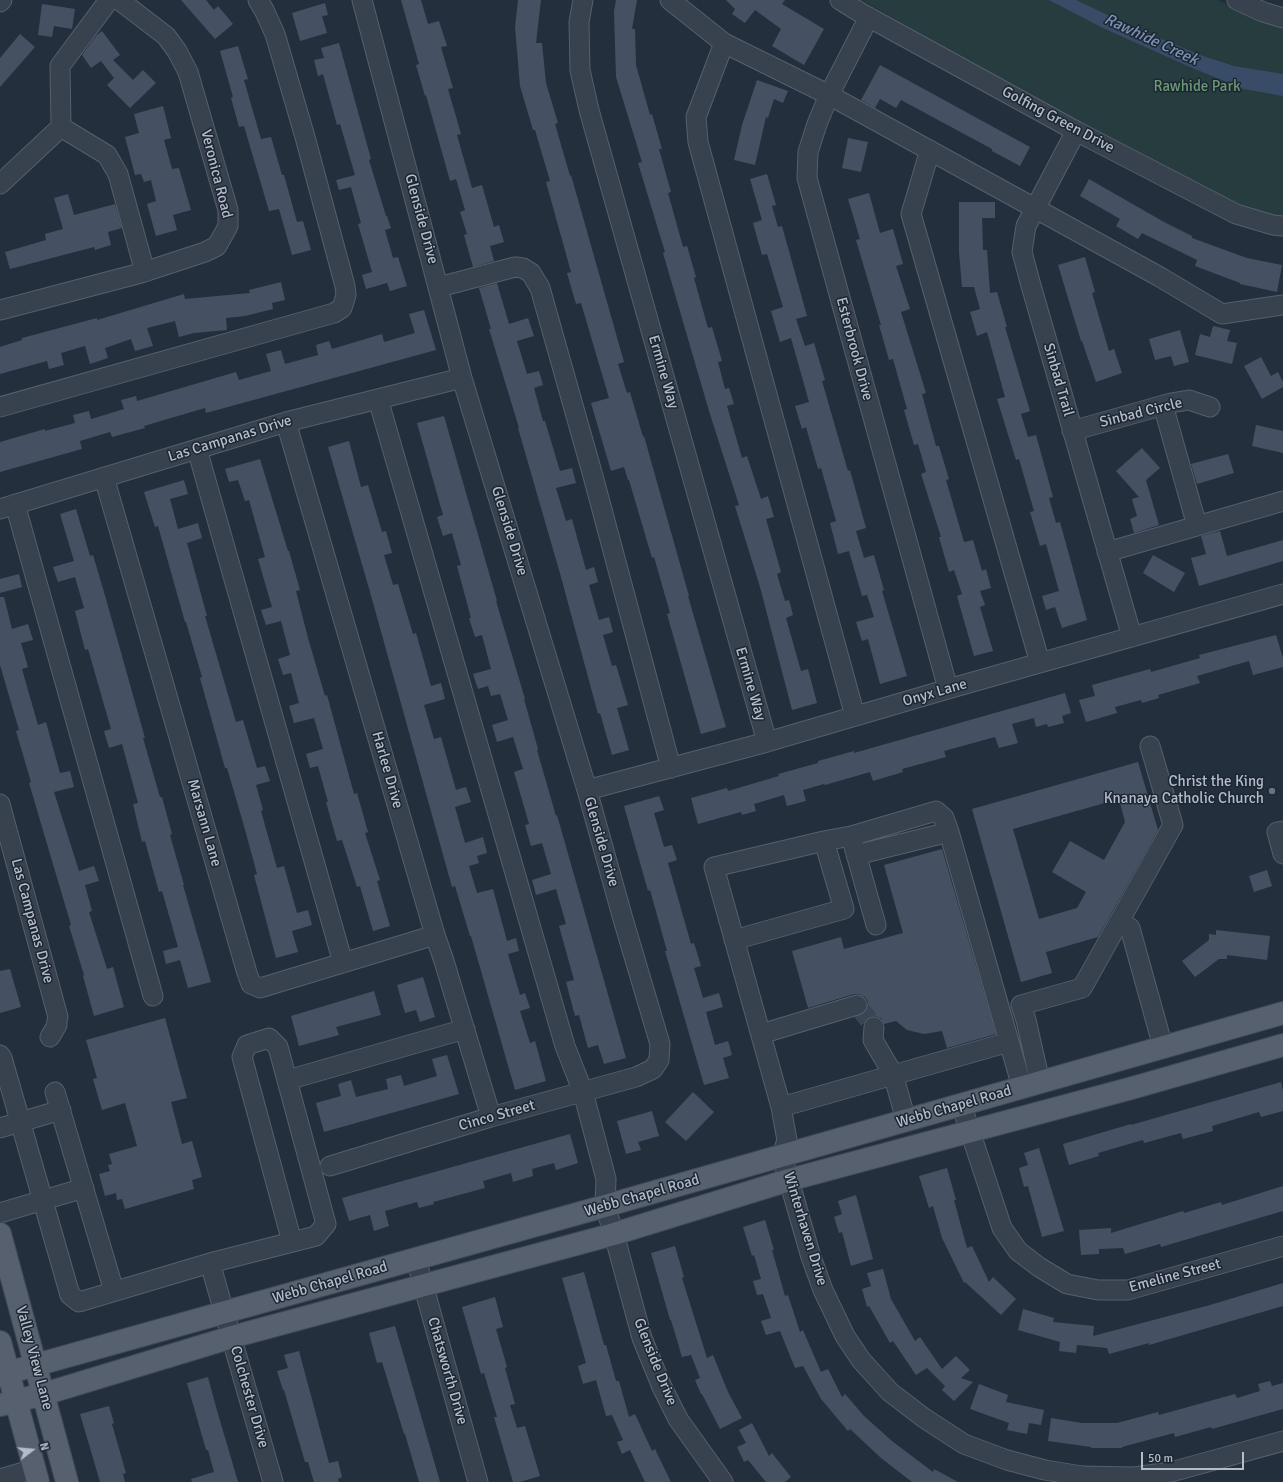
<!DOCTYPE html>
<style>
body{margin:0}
#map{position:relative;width:1283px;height:1482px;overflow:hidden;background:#242f3e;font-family:Signika,sans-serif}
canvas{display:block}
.north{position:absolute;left:12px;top:1430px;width:40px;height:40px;-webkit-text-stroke:3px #1d2633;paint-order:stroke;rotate:74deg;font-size:11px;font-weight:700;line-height:16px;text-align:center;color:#b4bcc9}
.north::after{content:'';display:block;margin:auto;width:14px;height:18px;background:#b4bcc9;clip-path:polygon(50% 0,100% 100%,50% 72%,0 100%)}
.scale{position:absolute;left:1141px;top:1452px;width:103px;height:18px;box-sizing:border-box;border:2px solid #b4bcc9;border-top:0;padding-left:5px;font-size:12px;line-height:14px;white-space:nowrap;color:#b4bcc9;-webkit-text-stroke:3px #1d2633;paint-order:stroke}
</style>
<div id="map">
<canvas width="1283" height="1482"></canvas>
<div class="north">N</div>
<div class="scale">50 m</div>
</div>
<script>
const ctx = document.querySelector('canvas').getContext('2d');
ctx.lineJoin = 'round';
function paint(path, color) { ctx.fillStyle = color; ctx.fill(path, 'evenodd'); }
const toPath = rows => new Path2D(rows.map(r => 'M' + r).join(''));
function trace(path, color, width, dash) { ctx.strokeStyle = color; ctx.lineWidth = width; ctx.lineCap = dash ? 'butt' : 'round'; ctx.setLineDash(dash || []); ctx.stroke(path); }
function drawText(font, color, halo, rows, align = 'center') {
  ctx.font = font + ' Signika,sans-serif'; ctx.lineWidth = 3; ctx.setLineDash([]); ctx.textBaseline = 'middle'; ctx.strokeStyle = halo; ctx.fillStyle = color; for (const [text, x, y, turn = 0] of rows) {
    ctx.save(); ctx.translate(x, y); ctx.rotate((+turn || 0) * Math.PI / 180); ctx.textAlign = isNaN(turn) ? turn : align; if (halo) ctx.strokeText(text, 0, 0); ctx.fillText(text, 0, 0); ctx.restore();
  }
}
paint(toPath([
 [862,0,1217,0,1251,16,1283,25,1283,218,1241,207,1199,184,1097,134,1013,87]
]), '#263c3f');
paint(toPath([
 [1049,0,1076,0,1131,26,1200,55,1234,66,1283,74,1283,96,1244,89,1190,67,1103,28]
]), '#394c67');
paint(toPath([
 [181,0,206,0,214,10,218,6,233,24,215,39],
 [401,0,421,0,428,24,439,21,447,46,441,47,453,88,448,89,461,134,457,135,472,188,482,185,494,227,499,225,504,242,490,246,494,261,473,267,464,235,467,234,460,212,465,210,456,179,450,181,426,95,425,96,416,65,419,64],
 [518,0,541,0,536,43,542,43,546,83,558,123,555,124,570,176,571,175,624,362,618,364,627,393,630,392,643,437,644,436,689,596,688,596,726,727,701,734,667,614,670,613,654,557,652,558,629,480,628,480,624,467,611,471,591,403,609,398,581,303,576,304,567,273,571,272,546,182,550,181,535,130,533,130,520,86,515,27],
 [616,0,637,0,632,29,635,29,636,65,650,115,652,114,662,149,659,149,671,192,668,193,683,247,687,246,696,277,694,278,708,328,712,327,722,361,718,362,725,389,729,388,734,404,727,406,742,458,747,456,761,499,768,496,774,517,766,519,781,572,777,574,785,601,789,600,793,615,786,618,801,671,808,669,817,703,792,710,760,587,735,506,739,505,709,411,663,253,665,252,638,163,642,162,616,77,614,11],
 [726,0,785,0,782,4,824,29,804,65,772,46,781,29,755,10,745,23,732,14,735,9],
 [325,3,328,15,322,16,327,33,300,41,292,13],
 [42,4,75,9,72,29,54,26,52,37,38,35],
 [102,31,120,55,113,60,133,80,143,70,156,83,130,108,107,85,114,78,101,61,91,68,82,55,96,36],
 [20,34,35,47,0,87,0,58],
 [339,43,371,159,369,160,386,216,387,216,391,228,385,230,393,258,398,257,407,286,390,291,387,283,366,289,362,275,372,272,358,224,361,223,351,187,339,190,336,180,355,175,340,124,337,125,323,74,318,76,314,60,324,58,321,48],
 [238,46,248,79,244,80,261,139,271,137,282,175,284,175,297,222,303,221,311,250,292,255,279,209,269,211,244,126,239,127,231,98,233,97,220,51],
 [880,65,1030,147,1020,166,992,151,992,149,901,100,896,108,880,99,875,108,861,100],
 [757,80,788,91,783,103,774,99,768,118,766,117,755,165,734,160,742,125],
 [163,106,171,138,164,140,172,169,179,168,191,210,173,215,177,230,156,236,147,204,156,201,151,180,144,182,141,174,135,175,125,137,139,133,134,114],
 [848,138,868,142,861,172,842,168],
 [767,174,776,205,772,206,778,227,782,226,807,316,796,319,805,346,814,343,825,380,822,381,848,471,850,470,866,528,856,531,864,558,874,555,884,590,882,591,907,676,880,684,868,639,862,641,856,622,874,617,867,595,862,596,849,551,838,554,830,523,836,521,821,468,818,469,806,427,802,429,795,406,809,402,791,338,780,342,771,311,783,307,767,254,762,255,753,223,762,220,750,179],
 [1089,179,1164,222,1192,236,1192,238,1247,258,1282,265,1277,292,1240,284,1240,283,1195,266,1197,260,1142,233,1138,239,1116,226,1120,219,1080,196],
 [869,193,880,233,893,229,903,264,896,266,910,309,901,312,926,393,922,394,936,446,939,446,949,479,946,480,964,542,973,540,982,571,986,569,991,588,980,591,985,605,980,607,993,651,974,656,957,596,962,594,954,570,949,572,939,537,941,537,921,474,926,472,918,444,914,445,904,410,907,409,893,359,889,360,879,325,881,325,856,240,860,239,848,199],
 [68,194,74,215,115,204,122,228,108,232,111,245,95,250,94,247,10,269,5,252,46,240,45,234,63,229,54,198],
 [959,202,995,202,995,218,982,218,983,250,987,250,990,293,997,292,1007,327,1005,327,1030,411,1021,414,1028,437,1036,435,1053,497,1049,498,1056,523,1060,522,1087,620,1062,628,1055,607,1046,610,1042,596,1059,591,1046,544,1040,546,1030,512,1034,511,1019,459,1016,460,997,399,1005,397,987,332,977,336,970,312,980,309,974,287,962,287,959,252],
 [1085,257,1095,292,1092,293,1109,351,1114,349,1122,373,1096,382,1082,341,1081,341,1058,265],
 [281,282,285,300,272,303,273,309,245,316,226,318,227,330,194,333,179,337,175,321,147,328,153,346,135,351,131,339,105,348,108,358,90,364,85,346,61,353,64,365,49,369,47,361,0,374,0,347,22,340,22,338,97,318,97,320,184,294,185,299,250,293,249,290],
 [497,283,509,324,528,318,534,336,517,341,527,374,539,371,543,385,534,388,543,421,545,421,560,471,572,468,576,483,556,488,566,521,572,519,586,570,594,567,598,582,589,585,599,620,609,617,613,632,603,635,612,666,616,665,628,705,617,708,629,750,612,755,600,713,598,714,561,577,518,428,519,428,489,329,491,329,479,288],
 [424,310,436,350,206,413,205,408,144,426,145,428,112,437,110,432,80,441,82,449,0,472,0,442,45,429,45,431,75,423,73,415,89,411,91,419,124,409,121,400,136,396,137,401,236,372,239,380,271,371,266,354,281,350,285,364,318,355,316,345,329,341,332,349,382,334,384,342,415,333,409,314],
 [1213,326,1230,330,1227,341,1237,343,1232,364,1195,355,1200,334,1210,337],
 [1180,330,1189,362,1174,366,1171,356,1155,360,1149,339],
 [1261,357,1271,376,1278,372,1283,382,1283,387,1262,399,1244,366],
 [444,416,497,601,496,601,525,699,524,699,538,749,537,750,556,816,557,815,626,1058,604,1064,598,1045,588,1048,579,1015,575,1016,566,982,574,980,559,926,566,924,556,889,536,895,532,880,551,874,542,843,531,846,525,825,529,824,514,772,523,769,513,737,497,742,492,725,508,720,500,694,491,696,488,686,478,689,473,674,491,669,482,635,475,637,469,618,471,618,457,566,461,565,452,533,443,536,437,517,443,515,417,423],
 [1256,425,1283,431,1283,453,1252,446],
 [349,441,361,487,368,485,382,532,386,531,392,553,384,555,393,585,398,584,413,634,416,633,431,686,441,683,445,699,424,705,434,739,441,737,456,790,466,787,471,802,455,807,465,843,483,837,487,853,477,856,479,863,469,866,477,893,493,889,507,941,516,938,519,951,508,954,520,995,525,993,530,1008,520,1011,530,1043,535,1041,546,1081,515,1090,471,936,470,936,455,886,452,887,370,592,328,447],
 [1142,448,1160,468,1146,480,1159,525,1134,533,1130,519,1137,516,1132,499,1139,497,1116,471],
 [1228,454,1234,473,1197,484,1191,464],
 [260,459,288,551,289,551,300,590,296,591,308,638,325,696,327,695,354,794,357,793,368,832,365,833,380,880,377,881,390,926,373,931,360,886,357,887,342,840,337,841,326,802,328,802,318,766,310,768,306,754,323,749,314,718,294,723,289,706,299,703,291,673,283,675,278,659,290,655,281,621,266,625,261,610,272,607,258,559,265,557,249,500,245,501,238,480,229,482,225,469],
 [184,480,188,494,170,499,178,529,198,523,202,538,187,543,207,616,205,616,236,722,243,720,257,768,265,766,270,781,256,785,263,810,261,811,277,868,284,866,297,913,308,910,312,925,292,931,298,952,276,958,254,875,257,874,244,826,227,768,225,768,200,678,202,677,186,622,185,622,158,526,155,527,144,492],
 [76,509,90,556,93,555,104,592,145,738,143,738,160,797,162,797,172,834,170,835,184,885,183,885,211,982,188,988,180,960,166,964,163,951,178,947,162,891,159,892,145,841,142,842,133,804,138,803,122,744,109,748,104,731,111,729,88,649,85,650,75,611,84,608,75,577,58,582,53,567,74,561,60,514],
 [1220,531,1227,556,1283,540,1283,561,1199,586,1191,558,1206,554,1201,536],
 [1153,555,1185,573,1174,592,1143,573],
 [19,574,22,587,0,593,0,579],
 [0,597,4,597,12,629,28,624,33,640,21,643,28,667,22,669,38,725,46,722,60,773,70,771,74,787,54,792,79,871,94,866,99,881,85,885,92,911,89,912,107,969,113,967,124,1007,94,1016,83,976,84,975,69,926,71,925,29,783,31,782,16,731,19,730,0,665],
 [1276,635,1283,658,1283,667,1253,675,1249,661,1197,676,1200,683,1158,695,1159,698,1142,703,1141,700,1115,707,1117,713,1086,722,1079,700,1095,696,1092,685,1150,669,1151,672,1200,658,1199,655],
 [1065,693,1071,713,1062,716,1064,723,1048,727,1047,724,1036,727,1034,718,1012,724,1018,743,999,748,995,737,944,751,946,757,902,769,903,772,873,781,870,772,825,785,824,784,803,790,806,801,787,806,784,795,754,804,756,811,742,815,741,812,698,824,691,798,727,788,728,791,779,776,778,774,818,763,818,761,854,751,854,753],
 [1138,762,1158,830,1098,937,1046,952,1052,973,1021,982,972,809],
 [1119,799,1125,822,1104,860,1070,841,1052,872,1086,892,1077,908,1039,919,1013,829],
 [659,796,664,810,654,813,664,847,672,845,677,860,668,863,691,944,694,943,701,966,694,968,703,998,719,993,723,1007,706,1012,715,1045,728,1041,732,1055,723,1058,729,1078,704,1085,665,951,667,951,650,890,648,891,624,806],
 [942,849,996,1034,947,1048,942,1031,924,1034,907,1030,896,1021,884,1024,881,1018,875,1016,869,1017,864,1023,861,1015,865,1012,868,1008,868,1002,865,997,859,994,854,994,808,1008,792,951,841,937,844,949,903,933,884,865],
 [1267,870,1272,886,1254,892,1249,876],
 [1216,930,1270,936,1267,960,1227,955,1227,959,1219,959,1195,977,1182,961,1209,940,1209,934,1216,935],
 [10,969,21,1007,0,1013,0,971],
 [423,977,435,1017,420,1022,416,1010,405,1013,397,985],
 [374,991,381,1015,336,1027,339,1035,299,1046,291,1016],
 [165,1018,187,1098,171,1102,182,1144,192,1141,202,1177,192,1180,194,1189,125,1209,122,1199,117,1200,116,1193,105,1196,99,1174,110,1171,108,1165,112,1164,109,1154,137,1146,125,1103,102,1110,93,1079,97,1078,86,1040],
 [447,1055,459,1094,324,1132,316,1103,341,1096,338,1084,351,1080,356,1097,388,1089,386,1079,401,1075,404,1086,437,1076,432,1059],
 [1281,1082,1283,1091,1283,1111,1261,1117,1259,1112,1212,1126,1213,1131,1183,1139,1181,1133,1144,1143,1143,1140,1098,1153,1099,1156,1069,1165,1063,1144,1131,1124,1131,1125],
 [693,1092,714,1112,686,1141,665,1122],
 [652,1111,659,1136,638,1142,641,1150,626,1154,617,1121],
 [570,1134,578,1163,556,1170,554,1163,532,1169,533,1176,513,1182,511,1173,483,1181,485,1188,433,1202,434,1204,419,1208,417,1202,385,1211,389,1226,374,1231,370,1215,349,1221,342,1198],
 [1039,1148,1064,1231,1042,1237,1028,1186,1024,1187,1019,1168,1028,1165,1024,1153],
 [947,1168,956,1200,954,1200,967,1248,972,1246,989,1282,993,1277,1016,1299,1001,1315,965,1282,964,1283,942,1238,933,1206,929,1208,919,1176],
 [1283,1186,1283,1211,1161,1247,1160,1244,1125,1254,1123,1248,1099,1249,1099,1254,1081,1255,1079,1230,1111,1228,1111,1233,1183,1211,1184,1213,1221,1202,1222,1205],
 [856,1195,873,1259,851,1266,842,1232,839,1233,834,1217,842,1214,838,1201],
 [765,1220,774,1250,772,1250,785,1296,788,1295,800,1332,803,1330,821,1372,828,1369,842,1397,845,1394,864,1416,892,1441,933,1472,934,1469,958,1482,912,1482,881,1458,850,1429,848,1431,821,1399,803,1366,795,1368,780,1331,766,1335,761,1321,771,1318,763,1294,757,1295,753,1281,761,1279,754,1255,752,1256,743,1227],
 [675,1246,684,1277,682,1278,707,1358,713,1355,728,1392,742,1418,720,1429,702,1394,701,1394,695,1380,700,1378,691,1355,682,1357,671,1320,670,1320,651,1253],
 [883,1269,891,1299,915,1341,920,1337,942,1369,956,1356,970,1370,961,1378,973,1382,954,1401,942,1390,945,1386,927,1368,916,1375,893,1341,890,1343,869,1306,867,1307,862,1289,871,1286,867,1273],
 [584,1272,604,1345,606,1345,616,1381,619,1381,629,1417,635,1414,652,1451,655,1449,671,1482,645,1482,630,1450,622,1454,617,1442,623,1440,612,1415,606,1416,596,1380,583,1384,578,1366,586,1363,562,1278],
 [1283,1283,1283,1306,1149,1345,1149,1343,1109,1354,1107,1348,1077,1345,1076,1353,1059,1351,1060,1342,1018,1330,1023,1309,1054,1318,1053,1322,1094,1326,1093,1336,1210,1305],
 [495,1297,503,1327,496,1329,507,1367,505,1368,515,1404,510,1405,517,1428,525,1426,540,1476,520,1482,513,1482,494,1417,497,1417,484,1373,481,1374,462,1307],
 [395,1326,405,1360,440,1482,419,1482,405,1434,404,1434,382,1362,377,1363,369,1333],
 [299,1351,329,1463,338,1461,342,1477,338,1479,339,1482,314,1482,308,1462,305,1462,284,1390,283,1390,277,1371,288,1368,284,1355],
 [208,1377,216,1407,238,1482,192,1482,191,1479,214,1472,208,1450,206,1450,187,1383],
 [1270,1381,1272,1386,1283,1383,1283,1409,1212,1429,1211,1427,1175,1437,1174,1433,1122,1447,1122,1448,1091,1448,1091,1447,1048,1441,1051,1418,1082,1423,1117,1423,1158,1412,1159,1415,1235,1394,1237,1398,1260,1391,1258,1384],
 [979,1384,1008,1395,1006,1402,1044,1410,1041,1425,1029,1423,1027,1434,1007,1430,1009,1423,970,1409],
 [109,1406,114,1423,112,1424,126,1473,123,1474,125,1482,100,1482,80,1414],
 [752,1423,769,1456,772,1453,791,1477,785,1482,766,1482,748,1460,744,1462,737,1447,746,1443,739,1430]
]), '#455162');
trace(toPath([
 [857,1005,874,1027]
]), '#3a4453', 19, [19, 10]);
const minor = toPath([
 [583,0,579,22,580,70,589,110,767,742],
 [670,0,724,43],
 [840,0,861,13,1076,131,1236,214,1273,225,1283,226],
 [1237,0,1263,12,1283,18],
 [0,2,2,0],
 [869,17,829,95,817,124,808,152,807,178,948,689],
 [61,127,60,66,109,0],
 [1076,131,1026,226,1022,252,1030,282,1132,637],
 [930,150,911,214,1040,663],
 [0,184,61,127,107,155,118,174,145,272],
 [439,287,515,267,523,268,531,273,540,288,593,476,671,768],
 [0,310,141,273,205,252,217,246,228,226,228,210,188,72,177,51,166,36,119,0],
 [378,399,565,1046,583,1092,606,1179,605,1206,614,1234,642,1338,662,1387,678,1419,723,1482],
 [1163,405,1197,526],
 [0,407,334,313,342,308,346,295,345,286,305,137,275,34,264,10,258,0],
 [286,422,435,935,444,961,491,1117],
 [1072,431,1171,403,1189,400,1210,407],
 [197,449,343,963],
 [104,477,247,973,251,984,260,988,435,935],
 [15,504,153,996],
 [0,509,286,422,462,378],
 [1107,552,1283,501],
 [855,716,698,142,696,117,724,43,829,95,1160,277,1222,314,1283,305],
 [587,790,767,742,948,689,1283,594],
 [0,804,58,1017,57,1020,57,1025,50,1037],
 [1283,831,1277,832,1283,854],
 [853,843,876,925],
 [856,855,949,832],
 [1120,921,1130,928,1163,1047],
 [734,940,844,909,824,841],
 [874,1027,873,1040,893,1074,906,1120],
 [761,1034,857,1005],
 [0,1055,2,1058,70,1295,79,1302,210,1263,273,1482],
 [298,1077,465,1029],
 [1040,1082,1026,1020,1021,1005,1082,988,1173,825,1150,746],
 [1022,1087,949,832,944,818,936,811,851,836,824,841,714,867,781,1107,787,1140,782,1156,811,1257,823,1290,845,1336,861,1360,890,1392,924,1418,964,1444,1007,1460,1045,1470,1082,1476,1134,1477,1171,1472,1283,1441],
 [55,1092,114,1291],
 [961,1104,1002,1228,1018,1251,1039,1267,1067,1284,1098,1290,1128,1290,1283,1246],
 [781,1107,1009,1042],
 [0,1128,61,1110],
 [330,1166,491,1117,636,1077,653,1069,659,1060,660,1044,623,919,587,790,462,378,362,0],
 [0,1213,84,1188],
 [416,1259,478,1482],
 [210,1263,316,1236,326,1224,278,1047,269,1038,247,1045,242,1057,292,1242],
 [0,1479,34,1469]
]);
const major = toPath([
 [0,1234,67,1482],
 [0,1342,38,1482],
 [0,1375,605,1206,1283,1013],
 [0,1405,44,1394,232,1337,614,1234,789,1180,1132,1088,1283,1045]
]);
trace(minor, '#565f6c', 21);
trace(major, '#414a57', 24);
trace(minor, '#38414e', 19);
trace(major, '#56606e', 22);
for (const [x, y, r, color] of [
 [1272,791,4,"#6b7280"]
]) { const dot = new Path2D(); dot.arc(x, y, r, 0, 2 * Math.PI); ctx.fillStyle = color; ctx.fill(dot); trace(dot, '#1d2633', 1.5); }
drawText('15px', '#6b9a76', '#1d2633', [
 ["Rawhide Park",1197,87]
]);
drawText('15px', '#b4bcc9', '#1d2633', [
 ["Golfing Green Drive",1058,120,28],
 ["Veronica Road",216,174,76],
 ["Glenside Drive",421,219,75],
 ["Esterbrook Drive",854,349,75],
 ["Ermine Way",663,372,74],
 ["Sinbad Trail",1058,380,74],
 ["Sinbad Circle",1141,413,-14],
 ["Las Campanas Drive",230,439,-17],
 ["Glenside Drive",509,531,73],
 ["Ermine Way",750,684,74],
 ["Onyx Lane",935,693,-16],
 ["Harlee Drive",387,770,74],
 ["Marsann Lane",204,823,74],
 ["Glenside Drive",601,842,74],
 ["Las Campanas Drive",32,921,75],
 ["Webb Chapel Road",954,1107,-16],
 ["Cinco Street",497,1116,-16],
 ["Webb Chapel Road",642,1196,-16],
 ["Winterhaven Drive",805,1229,73],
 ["Emeline Street",1175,1276,-15],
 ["Webb Chapel Road",330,1283,-16],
 ["Valley View Lane",34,1358,75],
 ["Glenside Drive",655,1362,68],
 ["Chatsworth Drive",447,1371,74],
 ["Colchester Drive",249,1397,74]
]);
drawText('15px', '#b4bcc9', '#1d2633', [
 ["Christ the King",1264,782],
 ["Knanaya Catholic Church",1264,799]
], 'right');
drawText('italic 16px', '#7c92b1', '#1d2633', [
 ["Rawhide Creek",1151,40,25]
]);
</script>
